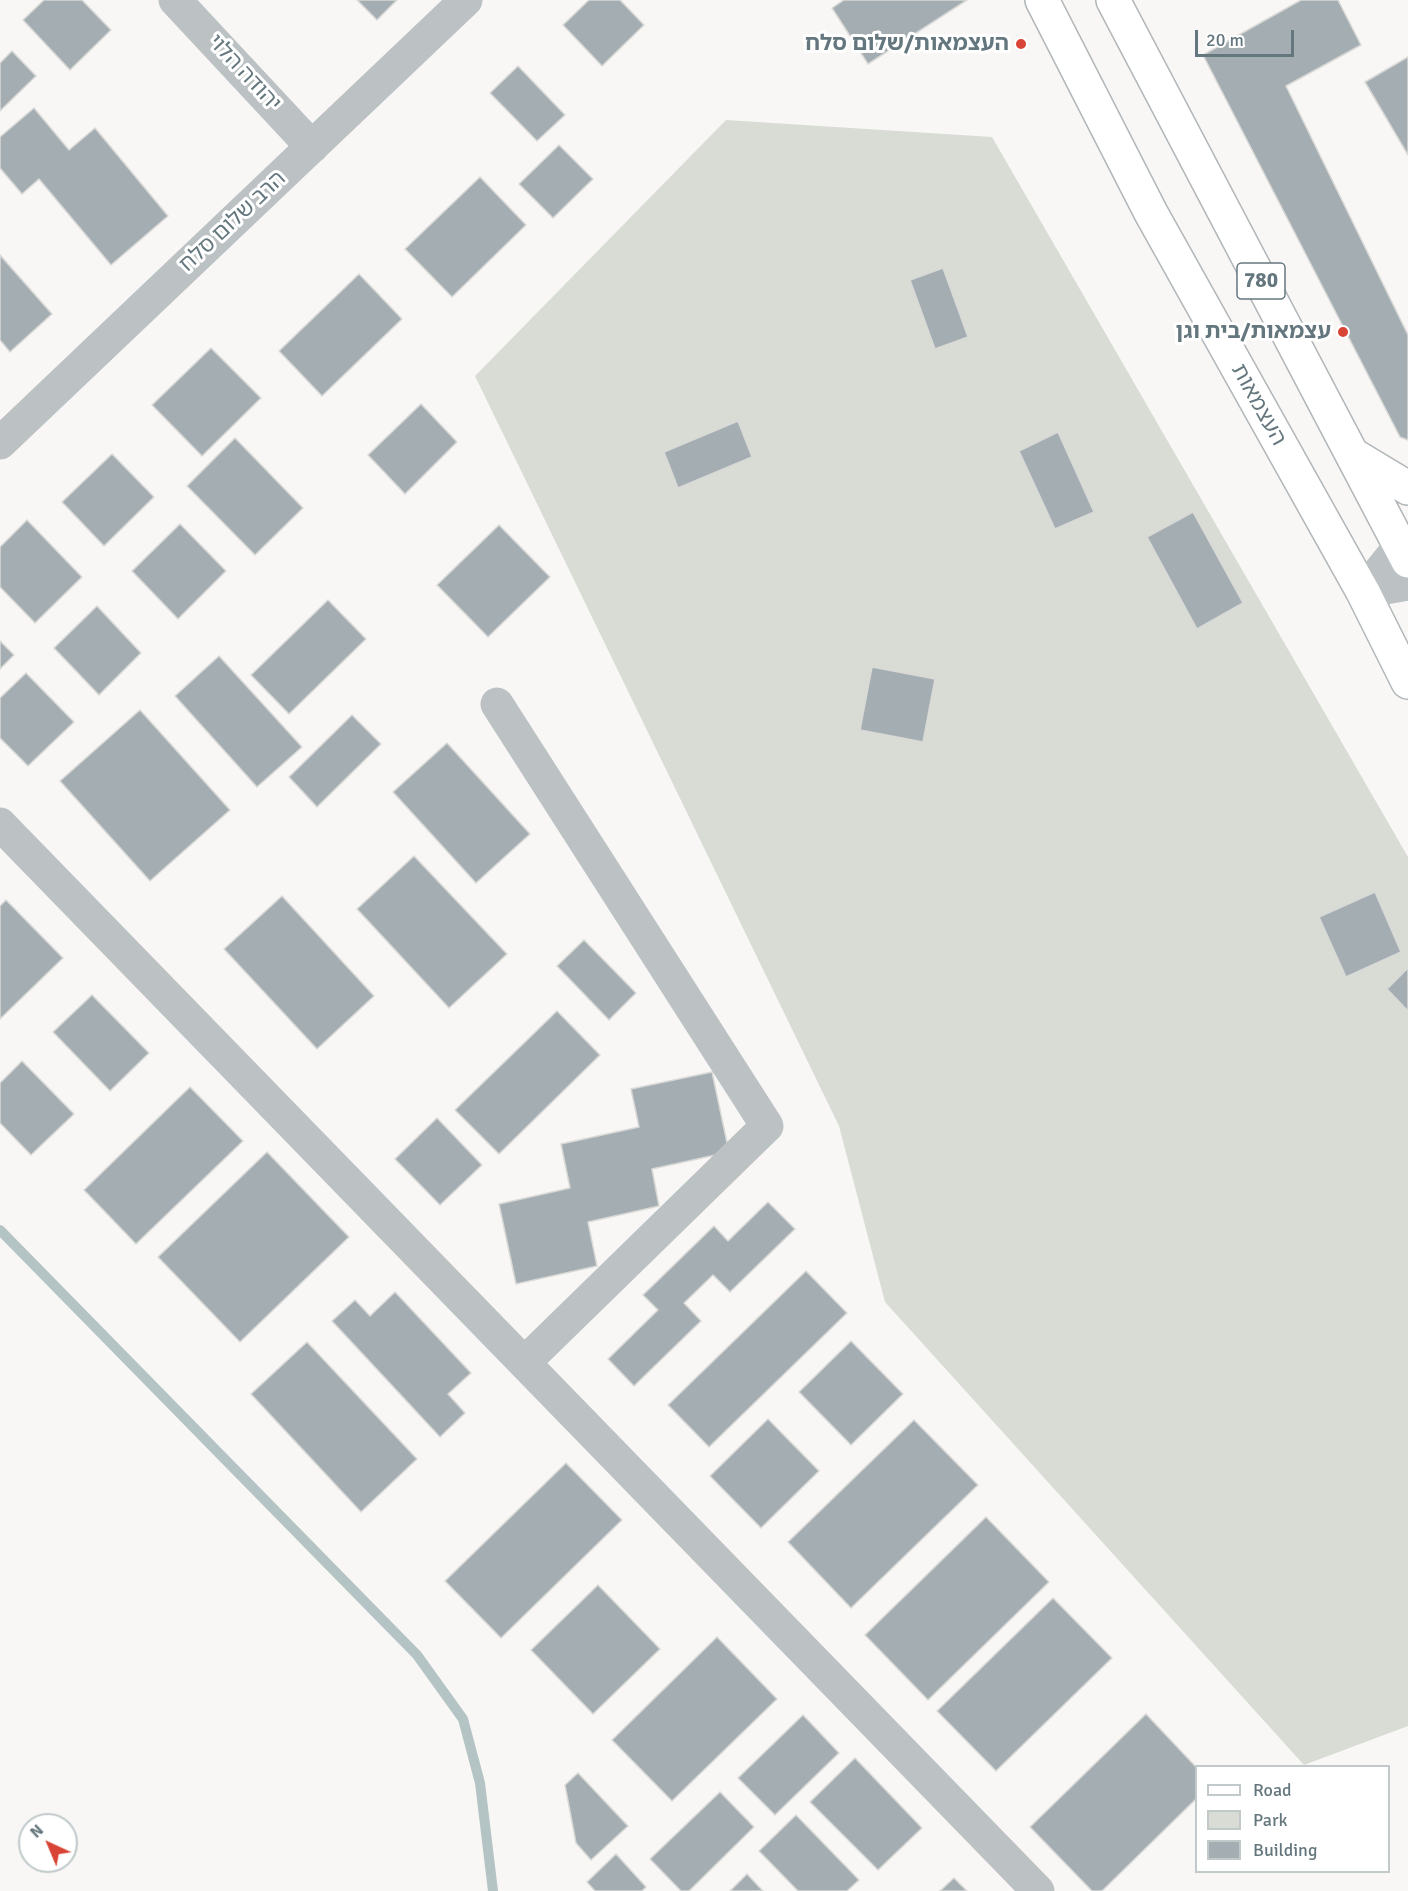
<!DOCTYPE html>
<meta charset="utf-8">
<style>
body{margin:0}
#map{position:relative;width:1408px;height:1891px;overflow:hidden;background:#f8f7f5;font-family:Signika,sans-serif}
canvas{display:block}
.legend{position:absolute;left:1195px;top:1765px;width:195px;height:108px;box-sizing:border-box;background:#fff;border:2px solid #c1c9cb;margin:0;padding:8px 10px;list-style:none;font-size:18px;color:#65777e}
.legend li{display:flex;align-items:center;gap:12px;height:30px}
.legend b{width:30px;border:2px solid #c1c9cb}
.north{position:absolute;left:18px;top:1813px;width:60px;height:60px;box-sizing:border-box;background:#fff;border:2px solid #c1c9cb;border-radius:50%;rotate:316deg;font-size:16px;font-weight:700;line-height:24px;text-align:center;color:#65777e}
.north::after{content:'';display:block;margin:auto;width:21px;height:27px;background:#d84435;clip-path:polygon(50% 0,100% 100%,50% 72%,0 100%)}
.scale{position:absolute;left:1195px;top:30px;width:99px;height:27px;box-sizing:border-box;border:3px solid #65777e;border-top:0;padding-left:8px;font-size:18px;line-height:21px;white-space:nowrap;color:#65777e;-webkit-text-stroke:4px #fff;paint-order:stroke}
</style>
<div id="map">
<canvas width="1408" height="1891"></canvas>
<ul class="legend">
<li><b style="height:8px;background:#fff"></b>Road</li>
<li><b style="height:16px;background:#d8dcd5"></b>Park</li>
<li><b style="height:16px;background:#a4aeb2"></b>Building</li>
</ul>
<div class="north">N</div>
<div class="scale">20 m</div>
</div>
<script>
const ctx = document.querySelector('canvas').getContext('2d');
ctx.lineJoin = 'round';
function paint(path, color) { ctx.fillStyle = color; ctx.fill(path, 'evenodd'); }
const toPath = rows => new Path2D(rows.map(r => 'M' + r).join(''));
function trace(path, color, width, dash) { ctx.strokeStyle = color; ctx.lineWidth = width; ctx.lineCap = dash ? 'butt' : 'round'; ctx.setLineDash(dash || []); ctx.stroke(path); }
function drawText(font, color, halo, rows, align = 'center') {
  ctx.font = font + ' Signika,"Noto Sans Hebrew",sans-serif'; ctx.lineWidth = 6; ctx.setLineDash([]); ctx.textBaseline = 'middle'; ctx.strokeStyle = halo; ctx.fillStyle = color; for (const [text, x, y, turn = 0] of rows) {
    ctx.save(); ctx.translate(x, y); ctx.rotate((+turn || 0) * Math.PI / 180); ctx.textAlign = isNaN(turn) ? turn : align; if (halo) ctx.strokeText(text, 0, 0); ctx.fillText(text, 0, 0); ctx.restore();
  }
}
paint(toPath([
 [726,120,992,137,1408,857,1408,1726,1304,1765,885,1302,839,1126,475,376]
]), '#d8dcd5');
trace(toPath([
 [0,1230,417,1655,463,1719,480,1783,493,1891]
]), '#b4c3c4', 10);
const building = toPath([
 [44,0,82,0,111,30,70,70,23,20,44,0],
 [357,0,397,0,377,20,357,0],
 [589,0,620,0,644,25,602,66,563,25,589,0],
 [844,0,967,0,868,64,832,8,844,0],
 [1301,0,1338,0,1361,45,1286,86,1408,335,1408,440,1400,437,1203,55,1301,0],
 [12,51,36,76,0,111,0,63,12,51],
 [1408,57,1408,155,1365,82,1408,57],
 [518,66,565,115,537,141,490,93,518,66],
 [34,108,69,150,95,128,168,216,111,265,39,179,22,194,0,168,0,137,34,108],
 [559,145,593,179,553,218,519,184,559,145],
 [480,177,526,225,452,297,405,249,480,177],
 [0,255,52,314,10,352,0,340,0,255],
 [943,268,968,337,935,349,910,280,943,268],
 [359,274,402,319,322,396,279,351,359,274],
 [211,348,261,398,202,456,152,405,211,348],
 [421,404,457,442,405,494,368,455,421,404],
 [738,421,752,457,678,488,664,452,738,421],
 [1058,432,1094,512,1055,529,1019,451,1058,432],
 [235,438,303,508,255,555,187,486,235,438],
 [112,454,154,497,104,546,62,502,112,454],
 [1193,512,1243,603,1197,629,1147,537,1193,512],
 [27,520,82,577,35,623,0,587,0,547,27,520],
 [180,524,226,571,178,619,132,571,180,524],
 [499,525,550,577,488,637,437,585,499,525],
 [328,600,366,639,289,714,251,675,328,600],
 [97,606,141,653,99,695,54,648,97,606],
 [0,641,14,655,0,669,0,641],
 [219,656,302,747,257,787,175,696,219,656],
 [872,667,935,679,923,742,860,730,872,667],
 [26,673,74,722,28,766,0,738,0,698,26,673],
 [140,710,230,810,150,881,60,781,140,710],
 [352,715,381,744,317,807,289,777,352,715],
 [447,743,530,834,476,883,393,792,447,743],
 [414,856,507,954,449,1008,357,909,414,856],
 [1375,892,1401,952,1346,977,1319,917,1375,892],
 [282,896,374,996,317,1049,224,949,282,896],
 [6,900,63,958,0,1019,0,906,6,900],
 [584,940,636,993,609,1020,557,966,584,940],
 [1408,968,1408,1011,1387,989,1408,968],
 [92,995,149,1053,110,1091,53,1032,92,995],
 [557,1011,600,1055,499,1154,455,1110,557,1011],
 [22,1061,74,1114,31,1155,0,1123,0,1083,22,1061],
 [712,1072,729,1152,652,1169,659,1206,588,1222,597,1266,516,1284,499,1204,570,1188,561,1144,639,1127,631,1089,712,1072],
 [190,1087,243,1141,136,1244,84,1190,190,1087],
 [437,1118,482,1165,440,1205,395,1159,437,1118],
 [267,1152,349,1237,240,1342,158,1257,267,1152],
 [768,1202,795,1229,730,1292,713,1275,684,1303,701,1321,634,1386,608,1359,658,1310,643,1295,714,1226,728,1241,768,1202],
 [806,1271,847,1313,709,1447,668,1405,806,1271],
 [395,1292,471,1373,448,1394,465,1413,440,1437,332,1321,355,1300,370,1316,395,1292],
 [851,1341,903,1394,851,1445,799,1392,851,1341],
 [307,1342,417,1459,361,1512,251,1394,307,1342],
 [768,1419,819,1471,761,1528,710,1476,768,1419],
 [914,1420,978,1485,851,1608,788,1542,914,1420],
 [566,1463,622,1520,501,1638,445,1581,566,1463],
 [986,1517,1049,1582,928,1700,865,1635,986,1517],
 [598,1585,660,1649,593,1714,531,1650,598,1585],
 [1053,1598,1112,1658,996,1771,937,1711,1053,1598],
 [717,1637,777,1699,672,1801,612,1740,717,1637],
 [1146,1714,1196,1767,1196,1799,1102,1891,1092,1891,1030,1827,1146,1714],
 [803,1715,839,1753,775,1815,738,1778,803,1715],
 [855,1758,922,1828,878,1870,810,1802,855,1758],
 [578,1773,628,1826,591,1860,576,1843,565,1785,578,1773],
 [720,1792,754,1827,689,1891,681,1891,650,1859,720,1792],
 [796,1815,859,1880,847,1891,798,1891,759,1851,796,1815],
 [616,1854,646,1887,642,1891,595,1891,587,1882,616,1854],
 [747,1874,763,1891,730,1891,747,1874],
 [954,1878,967,1891,940,1891,954,1878]
]);
paint(building, '#a4aeb2');
trace(building, '#d9d9d7', 1.5);
const primary = toPath([
 [1042,0,1151,213,1363,592,1408,682],
 [1113,0,1408,561],
 [1353,455,1408,488]
]);
trace(primary, '#b0b6b9', 36);
trace(toPath([
 [175,0,312,147],
 [0,443,466,0],
 [1363,592,1400,546,1408,542],
 [1363,592,1408,584],
 [497,704,767,1126,525,1362],
 [0,824,1038,1891]
]), '#bcc2c4', 33);
trace(primary, '#fff', 33);
for (const [x, y, r, color] of [
 [1021,44,6,"#d84435"],
 [1343,332,6,"#d84435"]
]) { const dot = new Path2D(); dot.arc(x, y, r, 0, 2 * Math.PI); ctx.fillStyle = color; ctx.fill(dot); trace(dot, '#fff', 2); }
for (const [x, y, w] of [
 [1261,281,48]
]) { const box = new Path2D(); box.roundRect(x - w / 2, y - 18, w, 36, 4.5); ctx.fillStyle = '#fff'; ctx.fill(box); trace(box, '#65777e', 1.5); }
drawText('bold 21px', '#65777e', null, [
 ["780",1261,281]
]);
drawText('bold 22px', '#65777e', '#fff', [
 ["העצמאות/שלום סלח",1009,44],
 ["עצמאות/בית וגן",1331,332]
], 'right');
drawText('22px', '#65777e', '#fff', [
 ["יהודה הלוי",244,73,47],
 ["הרב שלום סלח",233,222,-43],
 ["העצמאות",1258,405,61]
]);
</script>
